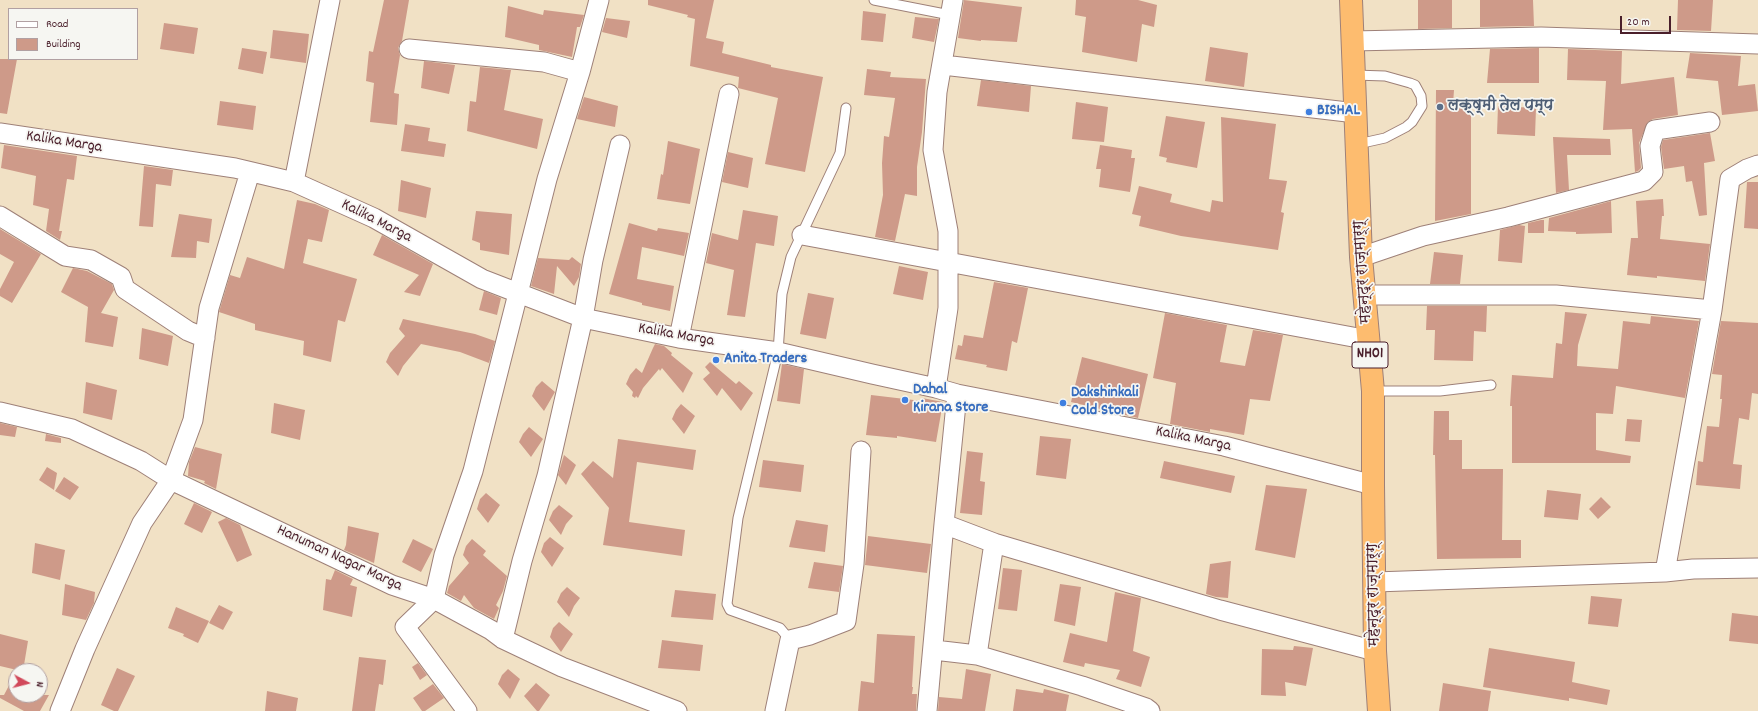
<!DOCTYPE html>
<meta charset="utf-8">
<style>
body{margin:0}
#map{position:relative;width:1758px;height:711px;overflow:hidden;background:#f1e1c5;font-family:Dekko,sans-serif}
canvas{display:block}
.legend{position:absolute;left:8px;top:8px;width:130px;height:52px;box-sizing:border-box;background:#f6f6f2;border:1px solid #b1a0a2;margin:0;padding:5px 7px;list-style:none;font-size:12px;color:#4a1f2b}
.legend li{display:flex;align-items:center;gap:8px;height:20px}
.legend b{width:20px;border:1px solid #b1a0a2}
.north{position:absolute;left:8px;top:663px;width:40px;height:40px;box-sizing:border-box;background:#f6f6f2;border:1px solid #b1a0a2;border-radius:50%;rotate:97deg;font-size:11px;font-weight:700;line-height:16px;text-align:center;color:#4a1f2b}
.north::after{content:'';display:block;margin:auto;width:14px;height:18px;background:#d1495b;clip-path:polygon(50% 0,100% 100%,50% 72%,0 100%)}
.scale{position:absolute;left:1620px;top:16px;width:51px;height:18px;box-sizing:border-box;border:2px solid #4a1f2b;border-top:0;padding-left:5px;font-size:12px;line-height:14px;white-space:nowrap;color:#4a1f2b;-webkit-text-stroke:3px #f6f6f2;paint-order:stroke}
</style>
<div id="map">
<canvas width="1758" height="711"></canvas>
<ul class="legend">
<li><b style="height:5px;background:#fff"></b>Road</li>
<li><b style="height:11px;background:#ce9a89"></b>Building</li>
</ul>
<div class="north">N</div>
<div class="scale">20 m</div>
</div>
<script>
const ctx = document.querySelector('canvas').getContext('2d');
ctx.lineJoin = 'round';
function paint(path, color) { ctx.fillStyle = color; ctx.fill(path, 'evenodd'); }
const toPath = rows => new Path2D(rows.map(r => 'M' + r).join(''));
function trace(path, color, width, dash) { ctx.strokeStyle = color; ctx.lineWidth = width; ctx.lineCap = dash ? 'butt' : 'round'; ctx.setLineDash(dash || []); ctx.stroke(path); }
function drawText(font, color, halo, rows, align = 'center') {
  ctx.font = font + ' Dekko,"Playpen Sans Deva",sans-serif'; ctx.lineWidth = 3.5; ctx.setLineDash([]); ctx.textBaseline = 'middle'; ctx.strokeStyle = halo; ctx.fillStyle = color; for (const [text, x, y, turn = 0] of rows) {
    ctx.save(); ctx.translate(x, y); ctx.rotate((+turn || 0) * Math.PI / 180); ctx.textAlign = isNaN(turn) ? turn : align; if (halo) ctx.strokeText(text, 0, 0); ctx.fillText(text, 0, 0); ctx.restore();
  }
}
paint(toPath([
 [384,0,409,0,402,41,398,48,400,55,394,93,399,94,397,125,370,122,374,83,366,81,369,51,373,52],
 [648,0,714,0,706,38,724,42,722,53,771,65,771,67,823,77,805,172,765,164,778,98,738,88,739,77,690,66,695,19,687,17,688,15,648,5],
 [964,0,1022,7,1017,42,981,40,981,41,958,38],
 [1076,0,1138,0,1157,5,1154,27,1142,24,1137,62,1082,52,1086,17,1075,15],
 [1418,0,1452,0,1452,28,1418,29],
 [1480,0,1533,0,1534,26,1480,27],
 [1678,0,1713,0,1711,31,1677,30],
 [508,6,543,15,544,10,584,15,580,27,577,27,572,57,539,50,539,45,505,37],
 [863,11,886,14,883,42,861,40],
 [915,17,939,19,934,42,912,38],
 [606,18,630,21,627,38,602,32],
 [164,23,198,28,194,54,160,49],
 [273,30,309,34,306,63,270,58],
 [1210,47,1248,53,1244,87,1205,81],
 [242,48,267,52,263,74,238,69],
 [1539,48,1539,83,1487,83,1490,49],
 [1568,49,1622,51,1621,84,1674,77,1678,115,1653,119,1648,122,1639,143,1641,168,1638,171,1635,172,1632,129,1603,130,1606,81,1567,80],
 [1690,53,1741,56,1738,86,1755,84,1758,111,1722,115,1718,81,1686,78],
 [0,59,17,59,7,114,0,113],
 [424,61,455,65,449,94,421,88],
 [480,67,511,70,504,110,543,119,537,149,467,131,470,101,476,102],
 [867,69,891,72,890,77,926,79,922,132,917,167,917,196,905,194,895,241,875,237,883,195,882,163,884,136,889,137,895,98,864,95],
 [981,80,1031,86,1029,112,977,106],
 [1436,90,1454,90,1453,104,1471,105,1471,214,1435,221],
 [584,97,618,106,615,127,577,119],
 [220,101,256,106,253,130,217,125],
 [1076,102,1108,107,1104,142,1072,139],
 [1498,106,1536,108,1535,136,1497,134],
 [1166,116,1205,122,1197,168,1166,162,1167,158,1159,156],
 [1221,117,1276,124,1269,179,1287,181,1281,212,1284,213,1278,250,1181,236,1139,226,1141,216,1132,214,1139,186,1172,194,1170,202,1210,212,1212,200,1223,202],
 [405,124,430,128,428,141,446,144,444,157,401,151],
 [1710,133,1715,161,1704,163,1707,215,1699,216,1692,181,1686,182,1684,166,1664,169,1661,147,1663,140],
 [1553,137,1610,139,1611,155,1567,155,1569,190,1556,193],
 [668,141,700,149,690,204,657,199,661,174,663,175],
 [4,145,77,156,74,180,67,179,59,231,62,231,60,240,46,231,49,209,33,205,36,176,1,168],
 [1100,145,1132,150,1131,158,1135,158,1130,192,1099,187,1101,169,1096,169],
 [728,152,753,158,748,188,722,182],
 [144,166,173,170,171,186,156,184,153,227,139,226],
 [401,180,431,188,426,218,398,211],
 [1747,182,1758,182,1758,229,1744,228],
 [1663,199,1664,216,1662,216,1660,239,1710,244,1705,281,1657,276,1657,278,1627,275,1631,238,1638,238,1636,201],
 [297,200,315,204,329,210,322,242,308,239,303,263,357,279,345,322,338,320,331,362,303,355,304,341,255,330,255,324,219,312,230,275,240,278,247,257,284,269],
 [1611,201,1612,233,1576,234,1576,232,1548,231,1549,218],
 [743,210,778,216,774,246,756,243,745,317,727,315,734,270,706,263,712,233,738,240],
 [476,211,512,214,509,255,480,250,480,243,472,240],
 [179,214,212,219,209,243,197,241,196,258,171,257],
 [1541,220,1544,220,1544,233,1528,233,1528,223],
 [629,223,657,231,658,228,689,233,684,256,642,247,637,279,674,286,670,311,642,305,642,303,609,294],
 [1519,225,1525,226,1522,263,1498,261,1500,230],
 [0,229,41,254,12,303,0,296,0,289,14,262,0,254],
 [382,235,433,264,420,296,404,292,419,275,373,255],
 [1434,252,1463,255,1460,284,1430,284],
 [572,257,581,264,579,277,574,286,557,266,554,294,531,286,538,258,569,260],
 [899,266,928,272,923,300,893,294],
 [73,268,87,271,112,284,114,290,101,313,118,317,113,347,85,342,88,307,61,292],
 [994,282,1028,288,1017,343,1012,341,1007,371,986,367,987,365,955,359,958,345,962,346,964,335,983,338],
 [484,291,501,298,497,315,479,310],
 [808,293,834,298,826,339,800,334],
 [1427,306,1487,306,1486,332,1474,331,1473,361,1434,360,1435,330,1426,330],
 [1565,312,1587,314,1578,345,1577,366,1618,369,1623,321,1650,324,1651,316,1699,321,1685,398,1616,386,1613,414,1596,413,1596,450,1631,456,1630,463,1512,463,1512,406,1510,406,1512,375,1553,378,1556,343,1562,344],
 [1165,313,1227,325,1220,362,1245,366,1253,330,1283,335,1270,401,1250,399,1244,435,1210,429,1210,432,1170,424,1176,383,1153,378],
 [403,319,475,334,495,341,489,363,460,352,421,344,403,366,398,376,386,362,390,353,405,336,399,329],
 [1721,321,1758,323,1758,394,1752,393,1749,420,1739,418,1733,464,1742,465,1740,489,1696,485,1698,461,1703,462,1707,426,1719,427,1722,399,1720,399,1722,375,1712,374],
 [142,328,173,336,168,366,139,359],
 [655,344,664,346,672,353,671,355,693,373,683,393,662,368,660,371,659,369,643,388,638,398,636,396,635,398,632,396,633,392,626,384,630,375,636,368,642,373,653,348],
 [1082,357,1148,374,1138,418,1071,402],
 [710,362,736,384,739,381,753,393,741,411,722,388,717,396,703,379,710,373,705,367],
 [782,364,804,369,800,404,777,401],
 [542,381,555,392,544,411,532,396,536,387],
 [86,382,117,390,112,420,83,413],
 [871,395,922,401,922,398,943,402,936,442,897,436,897,438,866,435],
 [274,403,305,410,300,440,271,433],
 [681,404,695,416,684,434,672,419,676,410],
 [1434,411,1449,411,1449,440,1462,440,1462,469,1503,469,1502,540,1521,540,1521,558,1437,559,1435,455,1433,455],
 [1627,419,1642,420,1640,442,1625,441],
 [0,423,17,427,15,437,0,435],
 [529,427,543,439,531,457,519,442,523,434],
 [46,434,61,438,61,443,45,441],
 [1040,436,1071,439,1066,479,1036,475],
 [618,439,696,450,693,470,637,462,629,522,685,530,682,556,603,545,609,508,581,474,593,461,613,478],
 [195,447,222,454,216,489,204,483,205,481,188,476,189,462],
 [967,451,983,453,980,481,985,482,982,515,960,513],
 [564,455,576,465,566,485,558,475],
 [763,460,804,465,801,492,759,487],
 [1164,461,1235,476,1231,493,1160,478],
 [47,467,57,473,54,490,39,480],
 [64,477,79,487,70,500,55,491],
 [1266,485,1307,489,1295,558,1255,550],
 [1547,490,1581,494,1578,520,1544,517],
 [486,493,500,505,488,523,477,509,480,499],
 [1601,497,1611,507,1598,519,1589,509],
 [194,503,212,512,202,533,184,524],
 [559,505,573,516,566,524,561,535,549,520,553,511],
 [226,518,240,525,252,555,237,562,218,522],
 [796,520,828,525,825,552,789,547],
 [348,526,379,533,374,563,344,550,346,545],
 [868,536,931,544,927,573,865,565],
 [550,537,564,548,552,567,541,552,544,543],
 [413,539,433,549,421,572,402,562],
 [472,539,486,551,483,555,507,576,503,591,496,605,499,608,494,619,474,608,464,595,461,601,447,593,449,586,469,563,463,555,466,546],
 [35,543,65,550,60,580,32,573],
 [1231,561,1228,598,1216,597,1206,594,1210,564],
 [814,562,843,566,839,592,808,588],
 [1003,568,1022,570,1017,611,998,609],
 [335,570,353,579,350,585,357,587,352,617,323,610,326,579,331,580],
 [65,584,95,592,94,603,86,620,62,615],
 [1060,584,1081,587,1075,626,1054,621],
 [567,587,580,598,574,606,569,617,557,602,561,593],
 [675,590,716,594,713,620,671,617],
 [1115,592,1141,598,1133,651,1150,657,1141,687,1116,679,1120,670,1085,663,1084,667,1063,662,1070,633,1107,642],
 [1591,596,1622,599,1618,627,1588,624],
 [219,605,233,612,223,630,209,623],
 [176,607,209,621,198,643,183,636,184,634,168,628],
 [1732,613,1758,616,1758,644,1729,641],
 [559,622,573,634,561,652,550,637,553,628],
 [0,634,28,641,23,671,17,671,17,670,0,666],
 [877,634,915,636,912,687,913,687,912,694,917,694,916,711,858,711,861,681,874,683],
 [662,640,703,645,700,671,658,668],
 [1294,646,1313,648,1306,686,1285,682,1286,696,1261,695,1262,649,1293,650],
 [1489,648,1575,662,1572,682,1610,690,1607,705,1569,698,1569,701,1483,687],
 [359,657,386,660,383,685,379,684,375,711,352,711],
 [418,663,427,675,420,680,412,667],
 [117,668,135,676,118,711,114,711,101,705],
 [508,669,520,679,510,699,498,684,502,675],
 [966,669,991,674,985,711,938,711,939,697,962,699],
 [16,672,16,695,49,695,40,711,24,711,0,698,0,695,4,695],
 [536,683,550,695,539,711,537,711,524,696],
 [1443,683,1491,691,1488,711,1439,711],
 [433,684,444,698,425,711,422,711,413,698],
 [1016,689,1043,693,1044,689,1069,695,1066,711,1013,711],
 [267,691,298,698,296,711,265,711]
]), '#ce9a89');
const lane = toPath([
 [874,0,950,15],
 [1354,75,1385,76,1410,83,1415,85,1421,96,1422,106,1412,122,1406,127,1385,138,1358,144],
 [1373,391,1440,391,1491,385],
 [790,640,780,628,730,610,727,604,738,518,778,352,782,294,791,257,840,153,846,108]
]);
const street = toPath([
 [1352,41,1541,37,1758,44],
 [409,49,544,62,580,72],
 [943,65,1356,113],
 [0,133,235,168,294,182,374,218,482,279,583,318,679,338,778,352,872,374,936,388,957,394,1224,446,1373,485],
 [294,182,330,0],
 [0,216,65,256,91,260,121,277,125,289,188,331,205,338],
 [802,235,1369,340],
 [1361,257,1423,236,1508,217,1644,181,1653,172,1650,146,1655,130,1710,122],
 [1365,295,1556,295,1712,310],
 [679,338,729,94],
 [936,388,948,308,948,231,933,150,937,92,953,0],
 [957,394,944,524,994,543,977,655,1082,686,1146,708,1150,711],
 [0,412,72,429,141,461,171,480,392,585,434,599,491,630,503,639,562,667,677,711],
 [994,543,1220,610,1375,651],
 [1665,572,1712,310,1730,179,1747,169,1758,165],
 [1375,582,1665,572,1693,569,1758,568],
 [503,639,522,561,547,476,583,318,593,260,620,145],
 [934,650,977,655],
 [60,711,85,649,142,523,171,480,193,420,209,308,250,172],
 [467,711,405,627,434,599,444,555,473,471,547,179,580,72,599,0],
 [775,711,790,640,810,635,846,621,854,564,861,451],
 [927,711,944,524]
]);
const highway = toPath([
 [1351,0,1361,257,1373,391,1373,485,1375,651,1379,711]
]);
trace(lane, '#9e8078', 11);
trace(street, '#9e8078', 21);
trace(highway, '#9e8078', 24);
trace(lane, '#fff', 9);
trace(street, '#fff', 19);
trace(highway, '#fdbc6f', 22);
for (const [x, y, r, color] of [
 [1440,107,4,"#5c6f8a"],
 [1309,112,4,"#3f7fe0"],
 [716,360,4,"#3f7fe0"],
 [905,400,4,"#3f7fe0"],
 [1063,403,4,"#3f7fe0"]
]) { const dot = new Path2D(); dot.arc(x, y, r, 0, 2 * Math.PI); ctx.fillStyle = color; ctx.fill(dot); trace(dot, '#f6f6f2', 1.5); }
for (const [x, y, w] of [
 [1370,355,36]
]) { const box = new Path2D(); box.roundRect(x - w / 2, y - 13, w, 26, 3); ctx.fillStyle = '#f6f6f2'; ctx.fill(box); trace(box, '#4a1f2b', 1); }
drawText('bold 15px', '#4a1f2b', null, [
 ["NH01",1370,355]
]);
drawText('bold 16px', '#4e5e75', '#f6f6f2', [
 ["लक्ष्मी तेल पम्प",1448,107]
], 'left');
drawText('bold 16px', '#366cbe', '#f6f6f2', [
 ["BISHAL",1317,112],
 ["Anita Traders",724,360],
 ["Dahal",913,391],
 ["Kirana Store",913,409],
 ["Dakshinkali",1071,394],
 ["Cold Store",1071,412]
], 'left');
drawText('16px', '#4a1f2b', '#f6f6f2', [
 ["Kalika Marga",64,143,9],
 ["Kalika Marga",376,222,27],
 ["महेन्द्र राज्मार्ग्",1364,272,-94],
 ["Kalika Marga",676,336,10],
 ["Kalika Marga",1193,440,12],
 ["Hanuman Nagar Marga",339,559,25],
 ["महेन्द्र राज्मार्ग्",1375,595,-91]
]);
</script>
